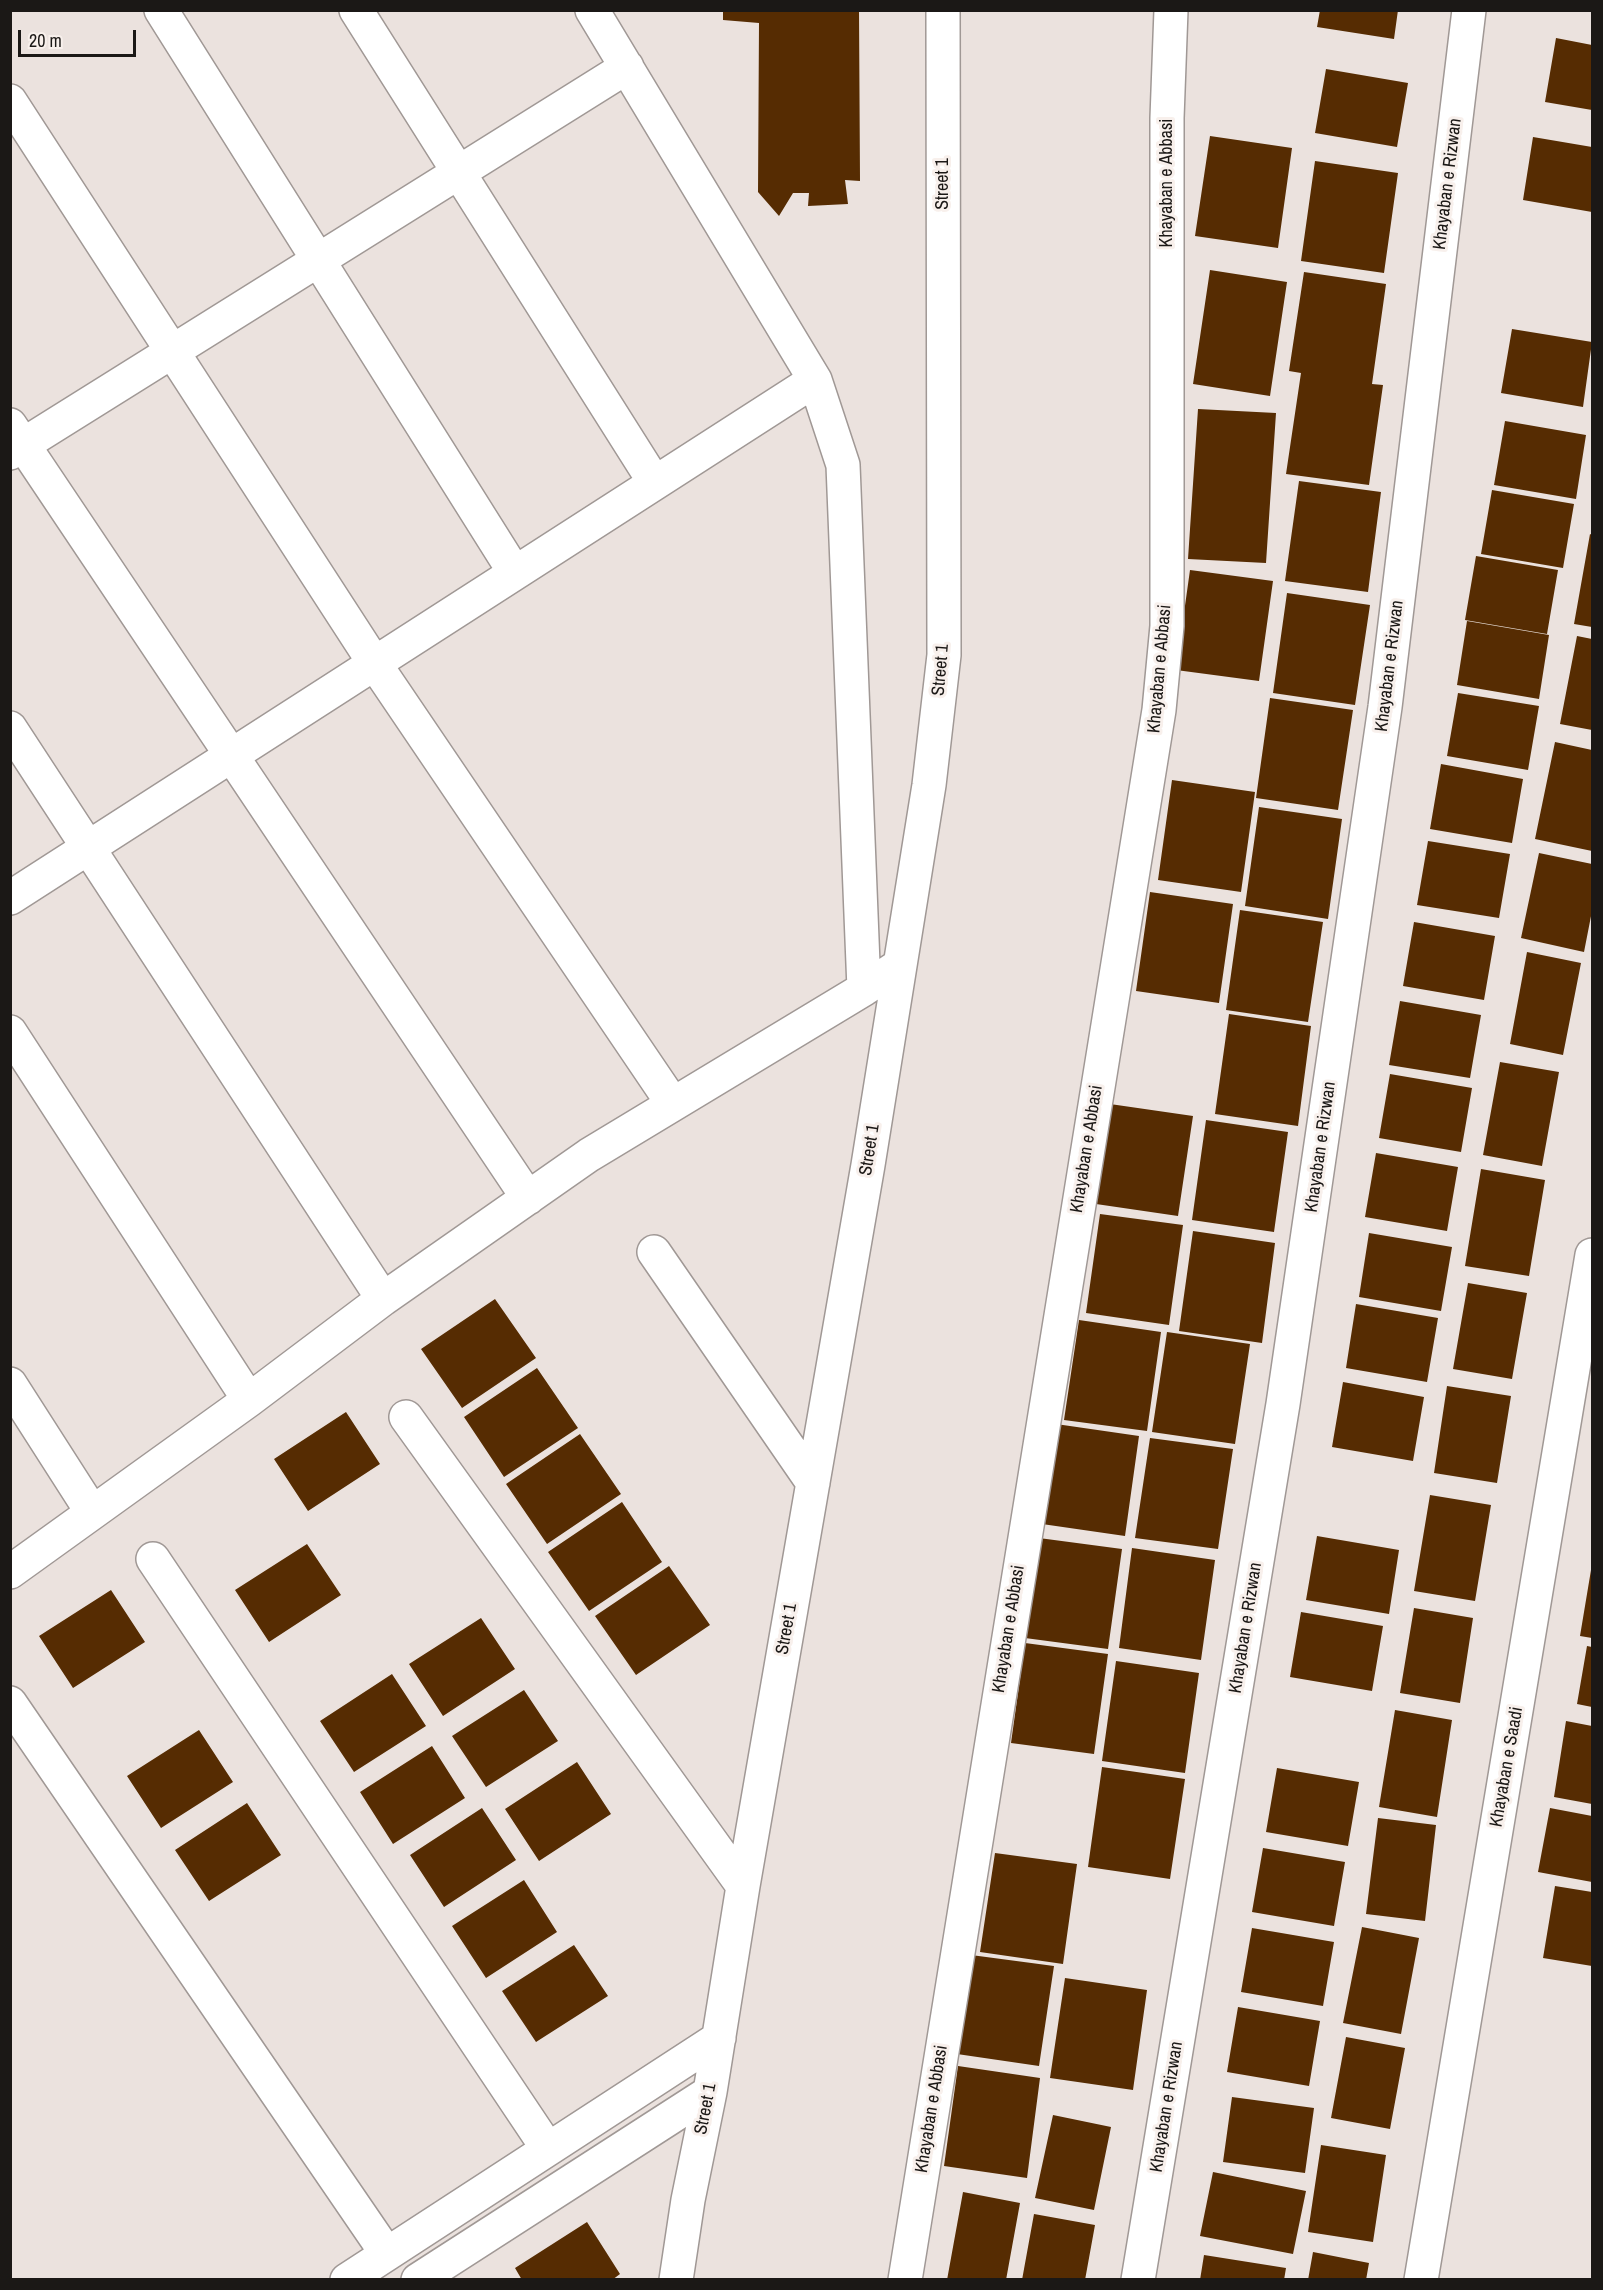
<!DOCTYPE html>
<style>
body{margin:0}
#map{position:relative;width:1603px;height:2290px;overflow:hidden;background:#ebe2de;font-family:"Archivo Narrow",sans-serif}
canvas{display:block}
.frame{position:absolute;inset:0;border:12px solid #1b1816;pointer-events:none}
.scale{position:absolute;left:18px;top:30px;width:118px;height:27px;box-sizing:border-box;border:3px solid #1b1816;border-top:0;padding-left:8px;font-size:18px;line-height:21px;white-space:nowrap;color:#1b1816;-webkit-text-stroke:4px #f8f0ec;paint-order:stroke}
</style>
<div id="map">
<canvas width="1603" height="2290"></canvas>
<div class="frame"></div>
<div class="scale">20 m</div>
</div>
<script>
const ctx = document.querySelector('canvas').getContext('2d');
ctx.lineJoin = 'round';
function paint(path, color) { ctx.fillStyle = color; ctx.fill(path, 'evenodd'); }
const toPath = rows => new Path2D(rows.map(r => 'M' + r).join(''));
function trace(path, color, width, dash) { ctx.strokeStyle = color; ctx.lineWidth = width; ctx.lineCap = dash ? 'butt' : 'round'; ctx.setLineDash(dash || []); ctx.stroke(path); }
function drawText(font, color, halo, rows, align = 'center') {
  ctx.font = font + ' "Archivo Narrow",sans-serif'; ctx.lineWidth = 6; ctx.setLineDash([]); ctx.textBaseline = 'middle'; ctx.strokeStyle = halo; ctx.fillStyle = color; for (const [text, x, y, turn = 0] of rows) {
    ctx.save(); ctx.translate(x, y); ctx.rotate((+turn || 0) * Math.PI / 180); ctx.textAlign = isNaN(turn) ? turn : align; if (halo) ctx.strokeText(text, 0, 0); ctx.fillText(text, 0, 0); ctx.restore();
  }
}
paint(toPath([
 [723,10,859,10,860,181,845,180,848,204,808,206,809,193,793,193,779,216,758,192,759,23,723,20],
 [1320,10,1398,10,1394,39,1317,27],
 [1556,38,1592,45,1592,110,1545,102],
 [1326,69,1408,83,1397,147,1315,133],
 [1210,136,1292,148,1278,248,1195,236],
 [1533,137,1592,147,1592,212,1523,200],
 [1315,161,1398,173,1384,273,1301,261],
 [1210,270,1287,282,1270,396,1193,384],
 [1304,272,1386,284,1372,384,1383,385,1369,485,1286,474,1301,373,1289,371],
 [1512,329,1592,342,1583,407,1501,393],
 [1198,409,1276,413,1266,563,1188,559],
 [1505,421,1586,435,1576,499,1494,485],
 [1299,481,1381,492,1368,592,1285,581],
 [1492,490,1574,504,1563,568,1481,554],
 [1590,534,1592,535,1592,627,1574,624],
 [1476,556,1558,570,1547,634,1465,620],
 [1190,570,1273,581,1259,681,1176,670],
 [1287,593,1370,605,1355,705,1273,693],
 [1467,621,1549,635,1539,699,1457,685],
 [1577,636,1592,639,1592,730,1560,724],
 [1458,693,1539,706,1528,770,1447,756],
 [1270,698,1353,710,1338,810,1256,798],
 [1555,742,1592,750,1592,851,1535,839],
 [1441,764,1523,779,1512,843,1430,829],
 [1172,780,1255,792,1241,892,1158,880],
 [1259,807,1342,819,1328,919,1245,906],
 [1428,841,1510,854,1499,918,1417,905],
 [1539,853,1592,864,1592,911,1584,952,1521,938],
 [1150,892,1233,904,1219,1003,1136,991],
 [1240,910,1323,922,1308,1022,1226,1010],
 [1414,922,1495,936,1484,1000,1403,986],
 [1527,952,1581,963,1563,1055,1510,1044],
 [1400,1001,1481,1015,1470,1078,1389,1065],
 [1229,1014,1311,1026,1298,1126,1215,1114],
 [1500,1062,1559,1072,1542,1166,1483,1155],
 [1390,1074,1472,1088,1461,1152,1379,1138],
 [1110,1104,1193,1116,1178,1216,1096,1204],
 [1206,1120,1288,1132,1274,1232,1192,1220],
 [1376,1153,1458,1167,1447,1231,1365,1217],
 [1481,1169,1545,1180,1529,1276,1465,1266],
 [1100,1214,1183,1225,1169,1325,1086,1313],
 [1193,1231,1275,1243,1262,1343,1179,1331],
 [1369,1233,1452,1247,1441,1311,1359,1297],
 [1468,1283,1527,1293,1512,1379,1453,1369],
 [495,1299,536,1358,462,1408,421,1349],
 [1356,1304,1438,1318,1427,1382,1346,1368],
 [1079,1320,1161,1332,1147,1431,1064,1420],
 [1167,1332,1250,1344,1235,1444,1152,1432],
 [537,1368,578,1428,504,1477,464,1417],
 [1343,1382,1424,1397,1413,1461,1332,1447],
 [1447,1386,1511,1396,1497,1483,1434,1473],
 [346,1412,380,1464,308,1511,274,1459],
 [1056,1424,1139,1436,1125,1536,1042,1524],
 [580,1434,621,1494,547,1544,506,1484],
 [1150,1438,1233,1449,1218,1549,1135,1538],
 [1430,1495,1491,1505,1475,1601,1414,1591],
 [622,1502,662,1562,589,1611,548,1552],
 [1317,1536,1399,1550,1389,1614,1306,1600],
 [1039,1538,1122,1549,1108,1649,1025,1638],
 [307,1544,341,1595,269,1642,235,1590],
 [1132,1548,1215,1560,1201,1660,1119,1648],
 [669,1566,710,1625,636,1675,595,1616],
 [1591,1570,1592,1570,1592,1638,1580,1636],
 [111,1590,145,1642,73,1688,39,1636],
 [1414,1608,1473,1618,1460,1703,1400,1693],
 [1301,1612,1383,1626,1372,1691,1290,1677],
 [481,1618,515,1669,443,1716,409,1664],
 [1025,1643,1108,1654,1094,1754,1011,1743],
 [1587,1646,1592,1647,1592,1707,1577,1704],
 [1116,1661,1199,1673,1185,1773,1102,1761],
 [392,1674,426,1726,354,1772,320,1721],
 [524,1690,558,1741,486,1787,452,1736],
 [1395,1710,1452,1720,1437,1817,1379,1807],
 [1566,1721,1592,1726,1592,1804,1554,1797],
 [199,1730,233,1782,161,1828,127,1776],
 [432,1746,465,1798,393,1844,360,1792],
 [577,1762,611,1814,539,1861,505,1809],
 [1102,1767,1185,1779,1170,1879,1088,1867],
 [1277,1768,1359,1782,1348,1846,1266,1832],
 [247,1803,281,1855,209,1901,175,1850],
 [482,1808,516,1860,444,1907,410,1855],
 [1550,1808,1592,1816,1592,1882,1538,1872],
 [1378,1818,1436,1825,1425,1921,1366,1914],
 [1263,1848,1345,1862,1334,1926,1252,1912],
 [995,1853,1077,1864,1063,1964,980,1952],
 [524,1880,557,1932,486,1978,452,1926],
 [1555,1886,1592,1892,1592,1966,1543,1958],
 [1362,1927,1419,1938,1401,2034,1343,2023],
 [1252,1928,1334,1942,1323,2006,1241,1992],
 [574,1945,608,1996,536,2042,502,1991],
 [971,1955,1054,1966,1039,2066,957,2054],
 [1065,1978,1147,1990,1133,2090,1050,2078],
 [1238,2007,1320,2021,1309,2086,1227,2072],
 [1346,2037,1405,2048,1390,2129,1331,2118],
 [958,2066,1040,2078,1027,2178,944,2166],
 [1232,2097,1314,2108,1305,2173,1223,2162],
 [1053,2115,1111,2127,1094,2210,1035,2198],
 [1321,2145,1386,2155,1373,2242,1308,2232],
 [1213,2172,1306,2191,1293,2254,1200,2236],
 [963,2192,1020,2203,1006,2280,947,2280],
 [1034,2214,1095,2225,1085,2280,1022,2280],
 [587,2222,620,2274,612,2280,522,2280,515,2268],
 [1313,2252,1369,2263,1366,2280,1308,2280],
 [1204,2255,1286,2268,1284,2280,1200,2280]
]), '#562c02');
const minor = toPath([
 [161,10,515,573],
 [356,10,655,483],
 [592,10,815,380,843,465,864,989],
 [10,101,375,664,673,1104],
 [10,425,528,1198],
 [10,453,627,67],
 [10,728,383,1299],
 [10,898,815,380],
 [10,1032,249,1400],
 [654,1252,813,1483],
 [10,1384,92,1512],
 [406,1417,743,1886],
 [153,1559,548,2149],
 [10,1572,249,1400,383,1299,589,1155,864,989,900,965],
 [10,1703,387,2254],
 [347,2280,719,2038],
 [418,2280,710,2092],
 [676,2280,688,2200,710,2092,743,1886,868,1165,929,785,944,655,943,10],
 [905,2280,1159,710,1167,626,1167,118,1171,10],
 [1138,2280,1283,1404,1385,707,1469,10],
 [1421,2280,1592,1255]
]);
trace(minor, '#a09895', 36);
trace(minor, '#fff', 33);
drawText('18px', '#1b1816', '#f8f0ec', [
 ["Khayaban e Abbasi",1167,183,-90],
 ["Street 1",943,184,-90],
 ["Khayaban e Rizwan",1448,184,-83],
 ["Khayaban e Rizwan",1390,666,-83],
 ["Khayaban e Abbasi",1160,669,-85],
 ["Street 1",941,670,-85],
 ["Khayaban e Rizwan",1321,1147,-82],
 ["Khayaban e Abbasi",1087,1149,-81],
 ["Street 1",870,1150,-81],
 ["Khayaban e Rizwan",1246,1628,-81],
 ["Street 1",787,1629,-80],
 ["Khayaban e Abbasi",1009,1629,-81],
 ["Khayaban e Saadi",1507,1767,-80],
 ["Khayaban e Rizwan",1167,2107,-81],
 ["Street 1",706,2109,-79],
 ["Khayaban e Abbasi",932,2109,-81]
]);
</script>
